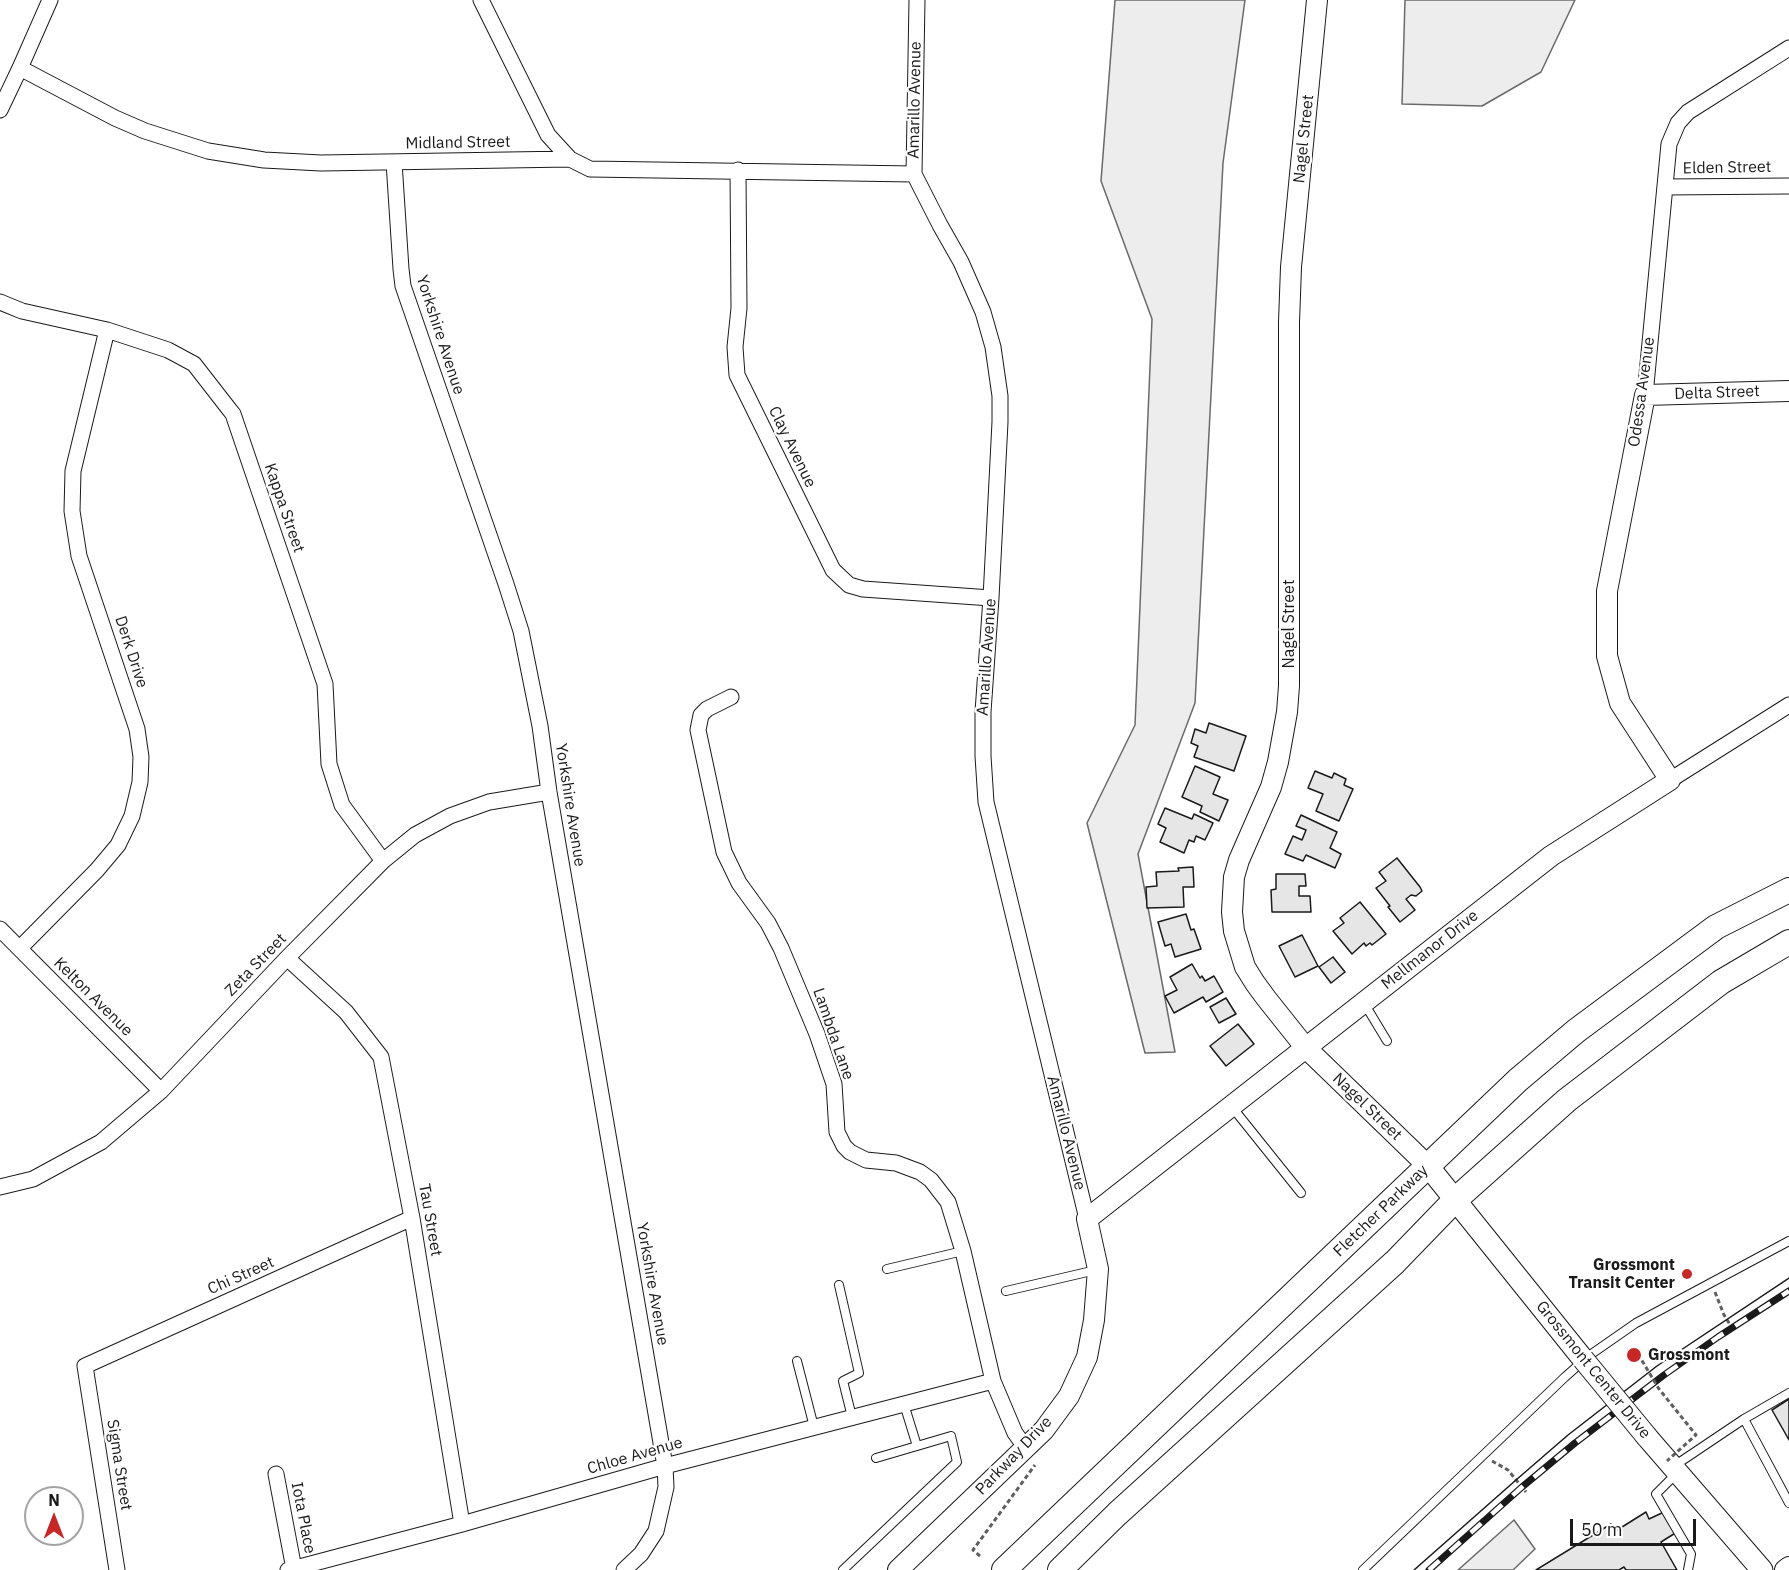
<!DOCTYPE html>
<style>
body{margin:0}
#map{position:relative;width:1789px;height:1570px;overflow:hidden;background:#fff;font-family:"IBM Plex Sans",sans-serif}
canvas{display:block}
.north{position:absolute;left:24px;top:1486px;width:60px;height:60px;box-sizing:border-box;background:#fff;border:2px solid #a3a3a3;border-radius:50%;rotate:0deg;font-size:16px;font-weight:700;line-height:24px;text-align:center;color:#1a1a1a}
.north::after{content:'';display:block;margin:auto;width:21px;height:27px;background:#c62828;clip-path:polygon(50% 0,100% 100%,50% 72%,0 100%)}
.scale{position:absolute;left:1570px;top:1519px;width:126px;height:27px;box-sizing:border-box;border:3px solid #1a1a1a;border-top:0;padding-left:8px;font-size:18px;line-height:21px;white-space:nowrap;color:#1a1a1a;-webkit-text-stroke:4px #fff;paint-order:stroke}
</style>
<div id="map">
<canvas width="1789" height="1570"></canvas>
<div class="north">N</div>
<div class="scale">50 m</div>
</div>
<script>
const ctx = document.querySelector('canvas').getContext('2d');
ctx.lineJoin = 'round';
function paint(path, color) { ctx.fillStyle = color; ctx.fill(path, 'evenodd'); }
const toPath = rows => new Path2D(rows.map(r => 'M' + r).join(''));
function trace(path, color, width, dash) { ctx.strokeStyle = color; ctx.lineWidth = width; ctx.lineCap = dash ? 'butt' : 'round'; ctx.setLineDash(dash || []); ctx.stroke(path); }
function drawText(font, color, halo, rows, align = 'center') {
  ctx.font = font + ' "IBM Plex Sans",sans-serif'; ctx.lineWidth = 4.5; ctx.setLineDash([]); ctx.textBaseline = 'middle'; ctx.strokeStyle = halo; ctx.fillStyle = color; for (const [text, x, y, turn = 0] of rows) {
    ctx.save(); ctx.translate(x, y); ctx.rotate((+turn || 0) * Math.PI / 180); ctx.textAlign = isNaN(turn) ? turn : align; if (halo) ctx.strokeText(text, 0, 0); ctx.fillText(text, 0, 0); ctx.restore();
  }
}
const built = toPath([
 [1115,0,1245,0,1223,163,1195,703,1138,854,1175,1052,1145,1053,1087,823,1135,725,1152,319,1101,181,1115,0],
 [1405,0,1575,0,1541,72,1482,106,1402,104,1405,0],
 [1514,1520,1535,1549,1513,1570,1458,1570,1514,1520]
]);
paint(built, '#ededed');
trace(built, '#6a6a6a', 1.5);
const building = toPath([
 [1209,723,1246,736,1234,771,1194,757,1198,746,1191,743,1195,729,1206,733,1209,723],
 [1195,766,1220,777,1213,794,1228,800,1219,821,1200,812,1202,806,1182,797,1195,766],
 [1315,771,1332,778,1334,773,1346,779,1344,785,1353,789,1339,821,1316,811,1323,794,1308,788,1315,771],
 [1165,808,1192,819,1194,814,1213,823,1205,840,1196,836,1194,842,1189,840,1184,853,1160,842,1166,828,1158,824,1165,808],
 [1301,815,1337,832,1330,848,1341,854,1335,868,1306,855,1303,861,1285,854,1293,836,1302,840,1306,830,1296,826,1301,815],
 [1397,858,1420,887,1422,891,1416,896,1411,895,1406,899,1415,910,1400,922,1388,907,1390,906,1376,888,1386,881,1379,872,1397,858],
 [1193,867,1194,887,1183,887,1184,907,1147,908,1146,887,1157,886,1156,872,1179,871,1178,868,1193,867],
 [1276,874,1305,874,1306,886,1299,886,1299,896,1310,896,1311,912,1272,912,1271,890,1276,889,1276,874],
 [1360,902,1386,934,1372,945,1370,943,1366,946,1364,943,1352,954,1333,931,1344,923,1340,918,1360,902],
 [1186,914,1191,930,1194,929,1201,949,1175,957,1171,944,1165,946,1158,922,1186,914],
 [1302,935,1318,966,1295,977,1279,946,1302,935],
 [1333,957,1345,972,1331,983,1319,967,1333,957],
 [1192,964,1200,978,1202,976,1205,981,1214,976,1223,992,1206,1002,1203,997,1174,1013,1165,996,1177,990,1170,977,1192,964],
 [1226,998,1236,1014,1219,1023,1210,1007,1226,998],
 [1238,1024,1254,1044,1226,1066,1210,1046,1238,1024],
 [1789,1399,1789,1440,1772,1410,1789,1399],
 [1646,1512,1649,1519,1664,1512,1677,1532,1661,1542,1677,1570,1626,1570,1624,1567,1619,1570,1536,1570,1611,1524,1614,1532,1646,1512]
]);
paint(building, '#e6e6e6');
trace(building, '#1a1a1a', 1.5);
const service = toPath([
 [1364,1003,1387,1041],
 [1232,1107,1301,1193],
 [887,1269,963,1251],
 [839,1285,859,1373,843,1381,852,1417],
 [1006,1291,1096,1270],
 [797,1361,814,1427],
 [1744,1419,1789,1393],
 [876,1458,917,1446],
 [1674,1466,1744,1419,1789,1503],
 [1677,1473,1656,1494,1691,1554,1688,1570],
 [843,1570,957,1462,951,1436,917,1446,904,1404],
 [1363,1570,1565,1377,1590,1355,1636,1323,1789,1241]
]);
const minor = toPath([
 [481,0,548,135,570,159],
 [917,0,914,174,940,225,961,262,983,312,993,347,1000,396,1000,422,991,598,983,712,983,756,986,802,1087,1219],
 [20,68,115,118,145,131,208,151,264,160,321,163,570,159,590,169,914,174],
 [0,110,20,68,50,0],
 [394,162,401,269,403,286,506,584,521,631,540,726,549,792,665,1466,666,1487,656,1531,641,1554,624,1570],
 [738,170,739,308,735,347,737,375,833,570,849,585,863,589,991,598],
 [1665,187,1789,186],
 [0,302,22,311,107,330,168,350,194,364,229,409,233,414,325,684,329,764,342,805,383,861],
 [1645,395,1669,144,1678,123,1688,112,1789,48],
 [731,697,707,709,701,715,698,730,724,852,739,883,768,923,781,948,817,1034,834,1084,837,1132,844,1146,850,1152,866,1160,896,1163,920,1172,931,1180,948,1202,963,1251,993,1381,1015,1433,1026,1448],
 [1670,780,1789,705],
 [0,929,161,1091],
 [20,948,97,870,118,845,132,816,140,782,141,757,137,729,79,556,72,511,73,471,107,330],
 [287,958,346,1012,381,1057,412,1218,462,1524],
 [0,1187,33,1179,101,1142,161,1091,287,958,383,861,415,835,450,816,489,802,549,792],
 [276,1474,294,1569],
 [117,1570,85,1366,412,1218],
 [288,1570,462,1524,665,1466,993,1381]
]);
const tertiary = toPath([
 [1317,0,1291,267,1289,322,1289,686,1287,712,1278,762,1271,787,1239,860,1234,877,1232,912,1234,931,1245,967,1255,983,1266,998,1305,1047,1428,1166],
 [898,1570,1044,1430,1069,1396,1087,1357,1094,1320,1098,1269,1087,1219,1551,856,1670,780,1620,703,1607,656,1607,591,1645,395,1789,391],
 [1785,1570,1789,1567]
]);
const secondary = toPath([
 [1428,1166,1583,1359],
 [1647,1437,1762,1570]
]);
const primary = toPath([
 [1004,1570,1518,1080,1576,1031,1716,927,1789,890],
 [1060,1570,1117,1514,1395,1262,1455,1200,1567,1100,1721,982,1789,942]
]);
trace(service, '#1a1a1a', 10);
trace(minor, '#1a1a1a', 17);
trace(tertiary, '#1a1a1a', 22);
trace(secondary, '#1a1a1a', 23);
trace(primary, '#1a1a1a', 26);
trace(toPath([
 [1715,1292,1724,1315,1734,1331],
 [1492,1461,1508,1470,1526,1492],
 [980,1556,973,1550,1035,1465]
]), '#5f5f5f', 3, [4.5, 3]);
trace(service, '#fff', 8);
trace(minor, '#fff', 15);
trace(tertiary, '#fff', 20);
trace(secondary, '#fff', 21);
trace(primary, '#fff', 24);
trace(toPath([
 [1414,1570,1516,1480,1568,1435,1657,1366,1789,1278]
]), '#1a1a1a', 1.5);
const rail = toPath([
 [1429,1570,1522,1487,1575,1443,1664,1375,1718,1337,1789,1291]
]);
trace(rail, '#1a1a1a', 7);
trace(rail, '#fff', 4.5, [14]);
const secondaryBridge = toPath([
 [1583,1359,1647,1437]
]);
trace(secondaryBridge, '#1a1a1a', 23, []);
trace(toPath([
 [1638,1354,1659,1389,1696,1435,1667,1461]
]), '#5f5f5f', 3, [4.5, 3]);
trace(secondaryBridge, '#fff', 21);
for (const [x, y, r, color] of [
 [1687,1274,6,"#c62828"],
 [1634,1355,8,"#c62828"]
]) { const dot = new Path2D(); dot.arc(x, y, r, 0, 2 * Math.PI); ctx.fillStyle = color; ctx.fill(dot); trace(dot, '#fff', 2); }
drawText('16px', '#1a1a1a', '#fff', [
 ["Amarillo Avenue",915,100,-89],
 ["Nagel Street",1304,139,-84],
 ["Midland Street",458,143,-1],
 ["Elden Street",1727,168,-1],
 ["Yorkshire Avenue",440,335,72],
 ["Odessa Avenue",1642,392,-82],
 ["Delta Street",1717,393,-2],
 ["Clay Avenue",792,447,64],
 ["Kappa Street",284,508,71],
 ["Nagel Street",1289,624,-90],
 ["Derk Drive",131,652,72],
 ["Amarillo Avenue",987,657,-86],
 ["Yorkshire Avenue",570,805,81],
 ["Mellmanor Drive",1430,950,-38],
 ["Zeta Street",256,965,-46],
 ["Kelton Avenue",93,997,45],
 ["Lambda Lane",833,1034,71],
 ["Nagel Street",1367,1107,44],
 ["Amarillo Avenue",1066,1133,76],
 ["Fletcher Parkway",1381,1211,-44],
 ["Tau Street",430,1220,80],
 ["Chi Street",241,1276,-24],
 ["Yorkshire Avenue",652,1284,80],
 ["Grossmont Center Drive",1593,1370,51],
 ["Chloe Avenue",635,1456,-16],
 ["Parkway Drive",1014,1456,-46],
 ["Sigma Street",119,1465,81],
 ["Iota Place",303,1518,79]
]);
drawText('bold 16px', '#1a1a1a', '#fff', [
 ["Grossmont",1675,1265],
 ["Transit Center",1675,1283],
 ["Grossmont",1648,1355,"left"]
], 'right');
</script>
